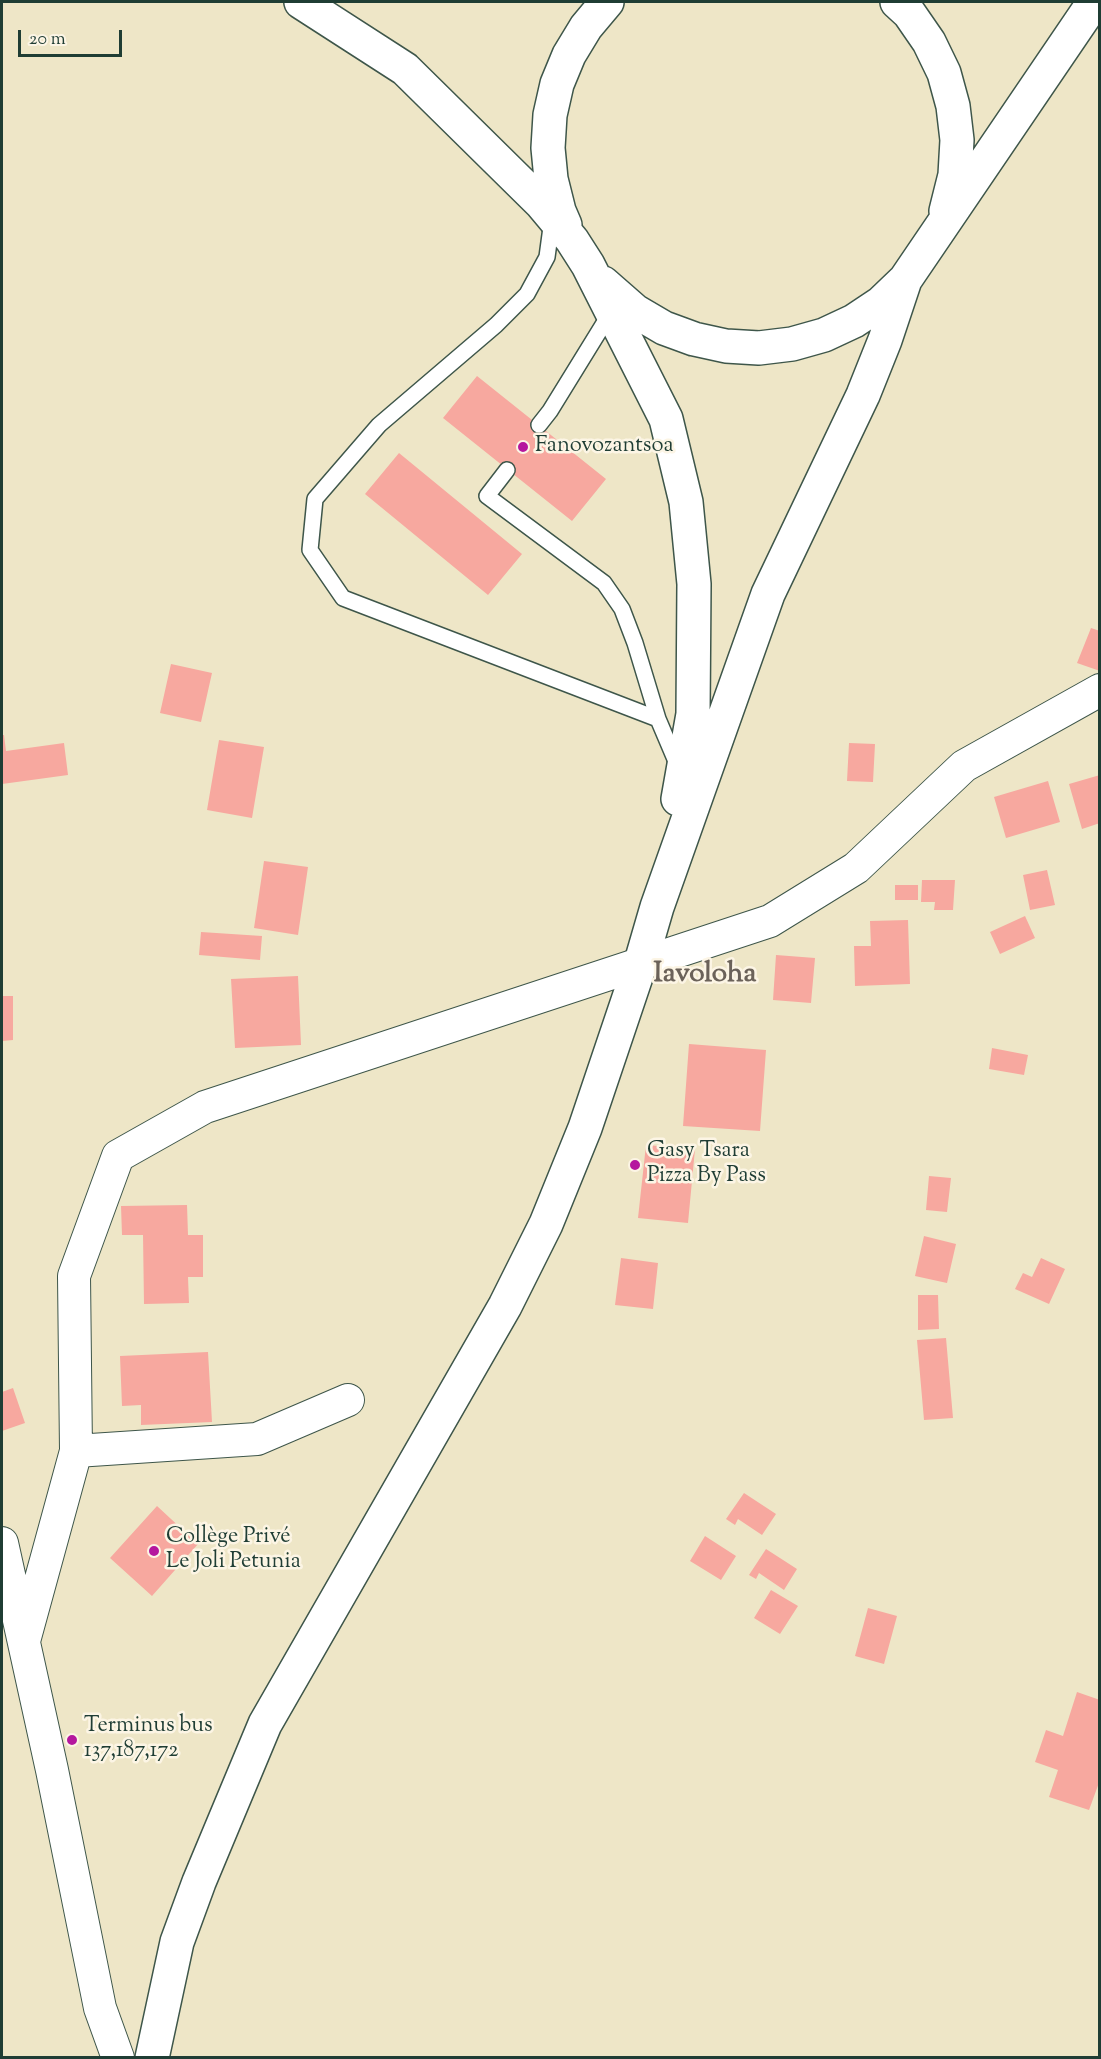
<!DOCTYPE html>
<meta charset="utf-8">
<style>
body{margin:0}
#map{position:relative;width:1101px;height:2059px;overflow:hidden;background:#eee6c7;font-family:"Sorts Mill Goudy",serif}
canvas{display:block}
.frame{position:absolute;inset:0;border:3px solid #1f3d34;pointer-events:none}
.scale{position:absolute;left:18px;top:30px;width:104px;height:27px;box-sizing:border-box;border:3px solid #1f3d34;border-top:0;padding-left:8px;font-size:18px;line-height:21px;white-space:nowrap;color:#1f3d34;-webkit-text-stroke:4px #fcf5e5;paint-order:stroke}
</style>
<div id="map">
<canvas width="1101" height="2059"></canvas>
<div class="frame"></div>
<div class="scale">20 m</div>
</div>
<script>
const ctx = document.querySelector('canvas').getContext('2d');
ctx.lineJoin = 'round';
function paint(path, color) { ctx.fillStyle = color; ctx.fill(path, 'evenodd'); }
const toPath = rows => new Path2D(rows.map(r => 'M' + r).join(''));
function trace(path, color, width, dash) { ctx.strokeStyle = color; ctx.lineWidth = width; ctx.lineCap = dash ? 'butt' : 'round'; ctx.setLineDash(dash || []); ctx.stroke(path); }
function drawText(font, color, halo, rows, align = 'center') {
  ctx.font = font + ' "Sorts Mill Goudy",serif'; ctx.lineWidth = 5; ctx.setLineDash([]); ctx.textBaseline = 'middle'; ctx.strokeStyle = halo; ctx.fillStyle = color; for (const [text, x, y, turn = 0] of rows) {
    ctx.save(); ctx.translate(x, y); ctx.rotate((+turn || 0) * Math.PI / 180); ctx.textAlign = isNaN(turn) ? turn : align; if (halo) ctx.strokeText(text, 0, 0); ctx.fillText(text, 0, 0); ctx.restore();
  }
}
paint(toPath([
 [477,376,606,479,572,521,443,418],
 [399,453,522,554,488,595,365,494],
 [1091,628,1100,631,1100,671,1077,663],
 [171,664,212,673,201,722,160,713],
 [2,735,4,735,6,751,64,743,68,775,2,784],
 [219,740,264,747,252,818,207,810],
 [849,743,875,744,873,782,847,781],
 [1100,775,1100,823,1082,829,1069,784],
 [1048,781,1060,822,1006,838,994,797],
 [264,861,308,867,298,935,254,928],
 [1047,870,1055,905,1030,910,1023,875],
 [922,880,955,880,953,910,934,910,935,902,921,902],
 [895,885,918,885,918,900,895,900],
 [1025,916,1035,938,1000,954,990,932],
 [908,920,910,984,855,986,854,946,871,946,870,921],
 [201,932,262,936,260,960,199,955],
 [776,955,815,958,811,1003,773,1000],
 [298,976,301,1045,235,1048,231,979],
 [2,996,13,996,13,1040,2,1041],
 [689,1044,766,1050,760,1131,683,1126],
 [992,1048,1028,1055,1024,1075,989,1069],
 [646,1145,695,1149,688,1223,638,1218],
 [929,1176,951,1178,947,1212,926,1210],
 [187,1205,188,1235,203,1235,203,1277,188,1277,189,1303,144,1304,143,1235,122,1235,121,1206],
 [924,1236,956,1244,947,1283,915,1276],
 [621,1258,658,1263,653,1309,615,1305],
 [1041,1258,1065,1269,1049,1304,1015,1289,1023,1273,1032,1277],
 [918,1295,938,1295,939,1329,918,1330],
 [946,1338,953,1418,924,1420,917,1340],
 [208,1352,212,1422,141,1425,141,1405,122,1406,120,1356],
 [13,1388,25,1423,2,1431,2,1392],
 [744,1493,776,1514,762,1535,738,1519,735,1525,726,1519],
 [157,1506,198,1544,152,1596,110,1558],
 [705,1536,736,1556,721,1580,690,1561],
 [766,1549,797,1569,784,1590,759,1573,756,1579,749,1575],
 [771,1590,798,1606,780,1634,754,1618],
 [868,1608,897,1616,884,1664,855,1656],
 [1077,1692,1100,1700,1100,1780,1089,1810,1049,1797,1058,1770,1035,1762,1046,1730,1063,1736]
]), '#f7a89f');
const service = toPath([
 [552,220,547,257,527,294,496,325,379,425,315,499,310,550,343,598,658,719],
 [539,425,550,411,611,312],
 [507,470,487,496,604,583,622,609,635,643,658,719,678,766]
]);
const minor = toPath([
 [76,1451,257,1439,348,1400],
 [2,1543,52,1770,100,2008,118,2058],
 [24,1641,76,1451,74,1276,118,1156,205,1107,770,921,856,868,964,766,1100,690]
]);
const primary = toPath([
 [301,2,405,69,541,203,572,240,588,265,666,419,686,502,694,584,693,714,678,799],
 [897,2,909,13,929,42,944,73,953,106,957,140,955,175,946,211],
 [565,225,559,211,551,179,548,148,550,115,557,84,569,55,586,27,607,2],
 [603,283,635,311,664,328,694,339,726,346,759,348,792,344,824,335,854,321,881,303,905,280,1094,2],
 [152,2058,177,1942,199,1882,265,1724,505,1306,546,1224,585,1128,641,962,657,907,768,594,863,395,885,340,905,280]
]);
trace(service, '#3e564a', 18);
trace(minor, '#3e564a', 34);
trace(primary, '#3e564a', 36);
trace(service, '#fff', 15);
trace(minor, '#fff', 32);
trace(primary, '#fff', 33);
for (const [x, y, r, color] of [
 [523,447,6,"#b5179e"],
 [635,1165,6,"#b5179e"],
 [154,1551,6,"#b5179e"],
 [72,1740,6,"#b5179e"]
]) { const dot = new Path2D(); dot.arc(x, y, r, 0, 2 * Math.PI); ctx.fillStyle = color; ctx.fill(dot); trace(dot, '#fcf5e5', 2); }
drawText('22px', '#1f3d34', '#fcf5e5', [
 ["Fanovozantsoa",535,447],
 ["Gasy Tsara",647,1152],
 ["Pizza By Pass",647,1177],
 ["Collège Privé",166,1538],
 ["Le Joli Petunia",166,1563],
 ["Terminus bus",84,1727],
 ["137,187,172",84,1752]
], 'left');
drawText('bold 28px', '#6b6259', '#fcf5e5', [
 ["Iavoloha",705,976]
]);
</script>
